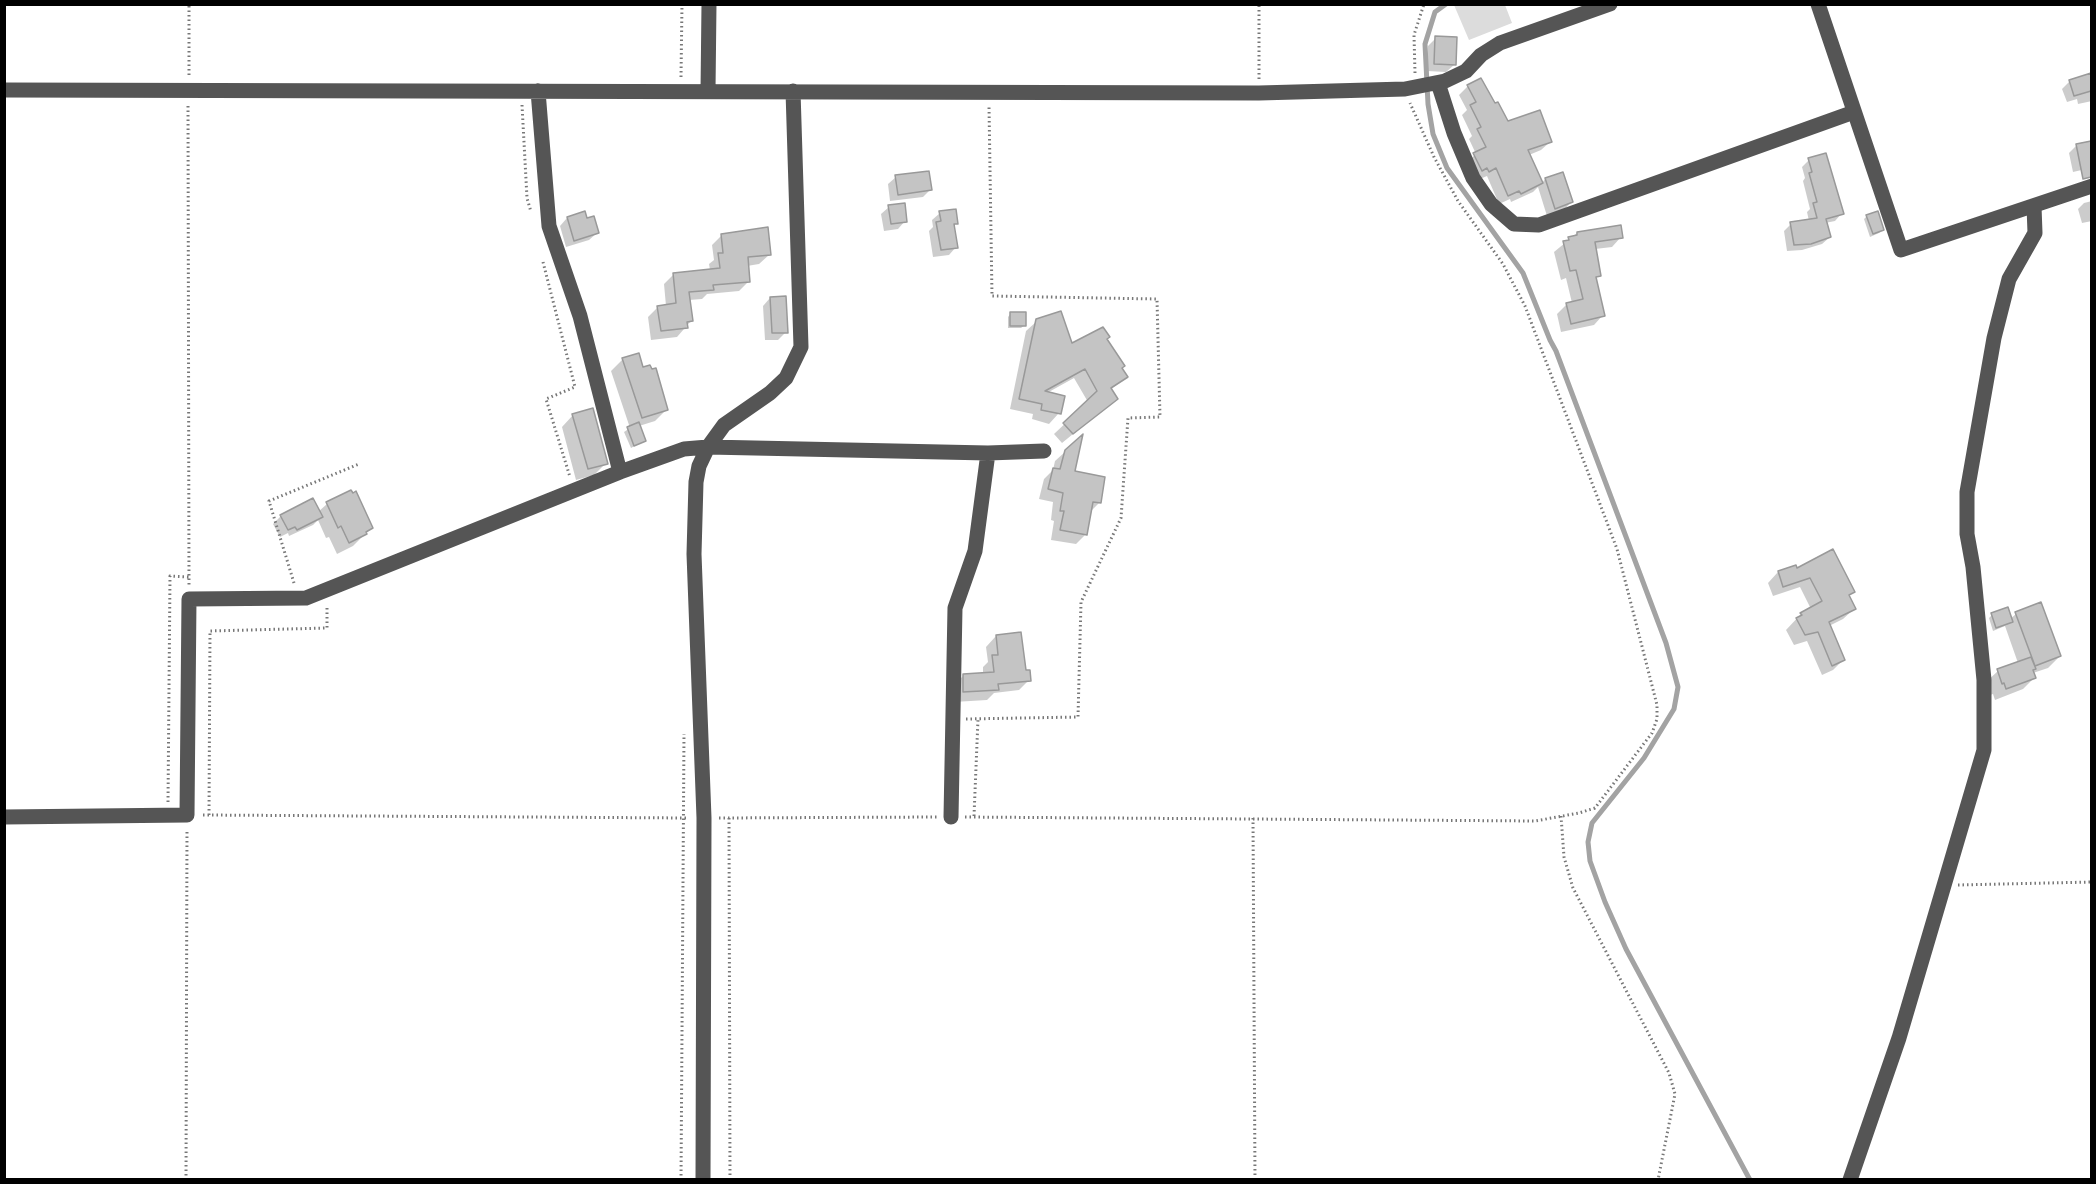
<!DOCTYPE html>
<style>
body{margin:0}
#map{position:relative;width:2096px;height:1184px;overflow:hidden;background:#fff;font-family:Ubuntu,sans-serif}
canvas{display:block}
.frame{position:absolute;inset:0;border:6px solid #000;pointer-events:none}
</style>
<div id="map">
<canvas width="2096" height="1184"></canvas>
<div class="frame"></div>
</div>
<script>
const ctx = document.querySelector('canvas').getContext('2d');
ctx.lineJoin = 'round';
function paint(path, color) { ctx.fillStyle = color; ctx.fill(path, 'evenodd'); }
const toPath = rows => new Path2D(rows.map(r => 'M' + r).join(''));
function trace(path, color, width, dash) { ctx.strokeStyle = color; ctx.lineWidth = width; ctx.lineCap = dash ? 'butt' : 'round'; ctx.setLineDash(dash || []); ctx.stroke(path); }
paint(toPath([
 [1454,5,1505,5,1512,23,1469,40]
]), '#dcdcdc');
paint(toPath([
 [1436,38,1454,65,1446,72,1427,71,1428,46],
 [2092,75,2092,101,2078,104,2077,99,2067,102,2062,89,2070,81],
 [1468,86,1507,123,1550,142,1541,150,1529,155,1542,183,1545,179,1571,202,1564,210,1547,216,1538,187,1533,192,1511,202,1510,199,1499,204,1487,176,1480,179,1466,163,1476,154,1469,139,1472,136,1462,115,1467,110,1459,95],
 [2089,143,2092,163,2086,169,2073,172,2069,153,2077,145],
 [1809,160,1842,213,1835,221,1825,223,1830,237,1822,244,1802,250,1787,251,1784,231,1791,224,1809,221,1807,212,1810,209,1803,181,1805,178,1802,167],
 [896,177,931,189,923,197,890,201,888,184],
 [2092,201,2092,221,2082,223,2078,209,2084,203],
 [889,207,905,221,898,229,884,231,881,214],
 [940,213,956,223,953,226,956,247,949,255,933,257,929,231,933,227,932,220],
 [1867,216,1882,230,1879,233,1870,237,1864,219],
 [567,218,586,220,597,233,589,240,566,247,560,226],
 [1577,233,1621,237,1612,247,1595,249,1599,275,1595,279,1603,315,1594,325,1561,332,1557,314,1567,304,1572,303,1566,278,1561,280,1554,252],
 [722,235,769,255,759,264,747,266,749,281,739,291,707,294,702,299,689,300,691,321,677,337,651,340,648,317,658,307,666,306,664,284,674,274,710,270,709,264,714,260,712,245],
 [770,298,786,332,778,340,765,340,763,306],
 [1011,313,1025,325,1021,328,1008,328,1008,317],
 [1037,321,1072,346,1105,339,1126,377,1110,390,1116,399,1062,443,1054,434,1088,402,1074,378,1047,393,1059,413,1049,424,1032,419,1033,414,1010,409,1026,331],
 [623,359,642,369,667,409,655,421,639,426,644,441,631,448,624,432,630,428,611,371],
 [573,415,606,463,594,475,576,480,562,427],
 [1066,451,1073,473,1100,502,1089,513,1086,534,1076,544,1051,540,1054,521,1051,520,1053,502,1039,499,1044,479,1053,470,1055,461],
 [327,504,371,528,353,546,337,554,329,537,326,538,318,520,313,525,289,536,288,533,280,537,273,524,281,516,318,512],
 [1795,567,1796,570,1853,592,1848,597,1854,609,1843,619,1829,626,1843,660,1833,670,1822,675,1807,641,1794,645,1786,630,1801,614,1811,609,1800,587,1773,596,1768,583,1778,572],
 [2016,614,2060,656,2048,668,2033,673,2034,678,2023,689,1995,700,1993,694,1990,695,1986,682,1998,671,2018,663,2005,626,1993,631,1989,618,1992,615,2010,619],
 [996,636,1029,680,1019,690,994,693,987,700,954,702,954,685,964,675,983,674,983,667,988,662,986,647]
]), '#0003');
trace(toPath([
 [1446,4,1435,12,1425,44,1428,104,1433,134,1447,168,1523,273,1550,340,1556,351,1666,643,1678,687,1674,709,1644,758,1592,823,1588,842,1590,861,1605,902,1626,949,1750,1180]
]), '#a3a3a3', 5);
const building = toPath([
 [1435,36,1457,37,1456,65,1434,64,1435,36],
 [2091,73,2091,91,2074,96,2069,80,2091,73],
 [1481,78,1495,103,1498,102,1508,121,1540,110,1552,142,1528,150,1543,183,1521,194,1519,191,1508,196,1496,168,1489,172,1487,168,1482,171,1473,153,1486,147,1477,129,1481,127,1470,105,1476,102,1467,85,1481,78],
 [2091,141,2091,177,2083,179,2076,144,2091,141],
 [1826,153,1844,214,1826,219,1831,237,1811,244,1794,245,1790,222,1817,218,1813,203,1817,202,1809,173,1812,172,1808,158,1826,153],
 [929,171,932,190,898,195,895,175,929,171],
 [1563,172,1573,202,1555,209,1545,178,1563,172],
 [905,203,907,222,891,224,888,205,905,203],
 [956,209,958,224,954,224,958,248,941,250,936,222,941,221,939,211,956,209],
 [585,211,587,218,594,216,599,233,574,241,567,217,585,211],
 [1878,211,1884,230,1873,234,1866,215,1878,211],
 [1621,225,1623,238,1595,242,1601,276,1596,277,1605,316,1571,324,1566,303,1583,299,1576,270,1570,271,1563,241,1569,240,1568,237,1577,235,1577,232,1621,225],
 [768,227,771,255,748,257,750,282,713,285,714,290,689,292,693,321,687,322,688,328,661,331,657,306,676,303,673,273,720,268,718,253,723,253,721,234,768,227],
 [786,296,788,333,772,333,770,297,786,296],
 [1061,311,1072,343,1103,327,1110,337,1107,339,1125,366,1122,368,1128,377,1111,388,1118,399,1073,434,1063,423,1097,391,1085,369,1045,391,1065,396,1061,414,1041,410,1042,404,1019,399,1036,319,1061,311],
 [1010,312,1026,312,1026,326,1010,326,1010,312],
 [639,353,643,367,650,365,652,369,656,368,668,410,642,418,622,358,639,353],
 [593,408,608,464,588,469,572,414,593,408],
 [639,422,646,441,634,446,627,427,639,422],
 [1083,434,1075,471,1105,477,1101,503,1093,502,1087,535,1060,530,1064,511,1060,511,1063,493,1048,489,1053,468,1060,469,1065,450,1083,434],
 [351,490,353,493,356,491,373,528,366,532,367,534,349,543,341,526,338,528,326,502,351,490],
 [313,498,323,517,297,530,295,527,288,530,280,515,313,498],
 [1833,549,1855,592,1849,595,1856,609,1829,622,1845,660,1832,666,1818,632,1805,635,1796,618,1802,615,1800,613,1822,601,1810,578,1783,587,1778,571,1796,565,1797,568,1833,549],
 [2041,602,2061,656,2035,666,2015,612,2041,602],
 [2008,607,2013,622,1996,628,1991,613,2008,607],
 [1021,632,1026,670,1030,670,1031,681,998,684,999,690,963,692,963,674,994,672,992,655,998,655,996,635,1021,632],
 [2031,657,2036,669,2033,670,2036,678,2006,689,2004,683,2002,684,1997,669,2031,657]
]);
paint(building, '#c4c4c4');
trace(building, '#999', 1.5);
trace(toPath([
 [1415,73,1414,35,1424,4],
 [189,75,189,4],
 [681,77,682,4],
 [1259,79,1259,4],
 [522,105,527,198,531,212],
 [188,106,189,585],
 [543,262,575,387,546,399,570,477],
 [294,583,269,501,359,464],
 [966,719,1078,717,1081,602,1121,518,1128,418,1160,417,1157,299,992,296,989,106],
 [168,802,170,576,189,577],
 [203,815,688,818],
 [209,815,210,631,327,628,327,605],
 [974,816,978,719],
 [1561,816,1564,857,1573,888,1669,1073,1675,1094,1658,1180],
 [965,817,1535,821,1579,813,1595,808,1652,733,1657,719,1657,705,1617,549,1525,306,1503,264,1458,201,1434,157,1410,103],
 [719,818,937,817],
 [729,818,730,1180],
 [1253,818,1255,1180],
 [1958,885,2092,882],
 [186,1180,187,830],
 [681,1180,684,734]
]), '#777', 3, [1.5, 3]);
trace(toPath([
 [1818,4,1901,250,2092,186],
 [1438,83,1454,133,1473,178,1491,204,1514,224,1539,225,1854,112],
 [4,90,1259,93,1405,89,1445,81,1466,71,1481,55,1500,43,1610,4],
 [538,91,549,226,580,316,620,472],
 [708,91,709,4],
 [4,817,187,815,189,599,306,598,620,472,684,449,708,447,988,453,1044,451],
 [951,817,955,608,975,551,988,453],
 [703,1180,704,818,694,554,696,482,699,466,708,447,724,425,770,393,786,378,801,347,793,91],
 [1850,1180,1899,1038,1984,750,1984,680,1973,567,1967,534,1967,492,1994,338,2009,279,2035,233,2034,206]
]), '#555', 15);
</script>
